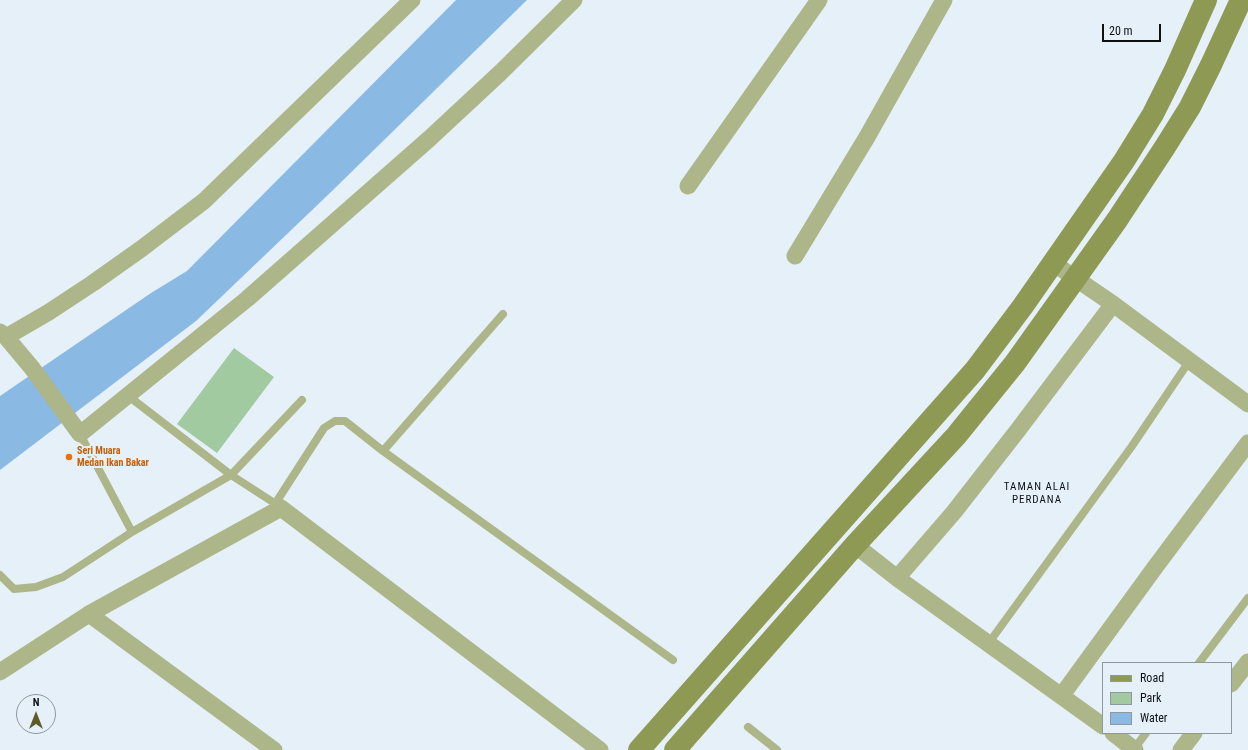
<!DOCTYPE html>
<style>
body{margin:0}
#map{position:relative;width:1248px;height:750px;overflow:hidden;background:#e6f0f9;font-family:"Roboto Condensed",sans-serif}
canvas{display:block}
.legend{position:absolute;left:1102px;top:662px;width:130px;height:72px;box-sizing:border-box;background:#e6f0f9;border:1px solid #90979d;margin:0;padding:5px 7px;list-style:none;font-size:12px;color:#0e1114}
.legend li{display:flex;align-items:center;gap:8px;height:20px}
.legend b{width:20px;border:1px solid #90979d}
.north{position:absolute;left:16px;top:694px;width:40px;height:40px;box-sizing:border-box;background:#e6f0f9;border:1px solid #90979d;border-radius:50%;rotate:0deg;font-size:11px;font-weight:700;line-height:16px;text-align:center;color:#0e1114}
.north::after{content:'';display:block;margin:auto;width:14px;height:18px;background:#5e5b28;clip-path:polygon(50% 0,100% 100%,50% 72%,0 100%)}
.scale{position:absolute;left:1102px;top:24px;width:59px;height:18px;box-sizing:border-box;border:2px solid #0e1114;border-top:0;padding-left:5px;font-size:12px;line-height:14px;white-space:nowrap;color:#0e1114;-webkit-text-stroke:3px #e6f0f9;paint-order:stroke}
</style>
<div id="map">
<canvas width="1248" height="750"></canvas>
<ul class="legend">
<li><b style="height:5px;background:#8e9954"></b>Road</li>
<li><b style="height:11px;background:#a1caa1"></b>Park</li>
<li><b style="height:11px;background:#8abae4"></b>Water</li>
</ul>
<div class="north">N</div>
<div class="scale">20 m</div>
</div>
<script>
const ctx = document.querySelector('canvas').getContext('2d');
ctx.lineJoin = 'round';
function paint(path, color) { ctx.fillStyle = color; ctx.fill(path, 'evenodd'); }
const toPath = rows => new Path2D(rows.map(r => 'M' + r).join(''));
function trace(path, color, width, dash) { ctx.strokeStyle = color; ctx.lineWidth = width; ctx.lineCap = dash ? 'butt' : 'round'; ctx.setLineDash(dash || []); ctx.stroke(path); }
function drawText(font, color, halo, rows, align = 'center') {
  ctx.font = font + ' "Roboto Condensed",sans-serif'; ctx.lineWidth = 4; ctx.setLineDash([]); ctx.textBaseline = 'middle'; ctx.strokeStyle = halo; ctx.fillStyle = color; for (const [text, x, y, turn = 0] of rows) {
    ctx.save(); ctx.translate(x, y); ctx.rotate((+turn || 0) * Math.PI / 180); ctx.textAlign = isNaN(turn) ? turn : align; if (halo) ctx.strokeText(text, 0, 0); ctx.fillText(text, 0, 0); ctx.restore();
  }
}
paint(toPath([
 [234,348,274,377,217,453,177,424]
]), '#a1caa1');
paint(toPath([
 [456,0,527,0,331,192,196,321,0,470,0,396,151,293,187,271]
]), '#8abae4');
trace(toPath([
 [127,395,231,475,279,506],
 [80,434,132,532],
 [383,451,673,660],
 [275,504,324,428,335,421,345,421,383,451,503,314],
 [0,575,14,589,36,587,63,577,132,532,231,475,302,400],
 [988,644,1132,446,1190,360],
 [1199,663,1248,598],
 [748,727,777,750],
 [1134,749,1146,733]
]), '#adb689', 8);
trace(toPath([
 [688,186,819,0],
 [795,256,867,137,944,0],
 [1053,263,1113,304,1248,404],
 [0,332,6,337,32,368,80,434,247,299,429,139,500,73,574,0],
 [6,337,49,312,93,283,141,249,204,201,412,0],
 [855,545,897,578,1103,726],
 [897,578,954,512,1018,430,1113,304],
 [89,614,274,750],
 [0,672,89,614,281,508,600,750],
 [1231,684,1248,662],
 [1062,695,1156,566,1248,443],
 [1113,733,1135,750],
 [1181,750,1194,733]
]), '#adb689', 17);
trace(toPath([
 [639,750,975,370,1023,306,1124,161,1153,114,1175,70,1206,0],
 [675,750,855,545,956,436,1015,363,1117,220,1165,147,1190,107,1211,65,1241,0]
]), '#8e9954', 22);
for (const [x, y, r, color] of [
 [69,457,4,"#e8710a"]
]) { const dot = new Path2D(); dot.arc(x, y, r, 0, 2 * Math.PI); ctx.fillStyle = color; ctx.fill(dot); trace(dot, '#e6f0f9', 1.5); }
drawText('bold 10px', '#c56008', '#e6f0f9', [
 ["Seri Muara",77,451],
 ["Medan Ikan Bakar",77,463]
], 'left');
ctx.letterSpacing = '1px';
drawText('11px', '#0e1114', '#e6f0f9', [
 ["TAMAN ALAI",1037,487],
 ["PERDANA",1037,500]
]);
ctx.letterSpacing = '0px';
</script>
